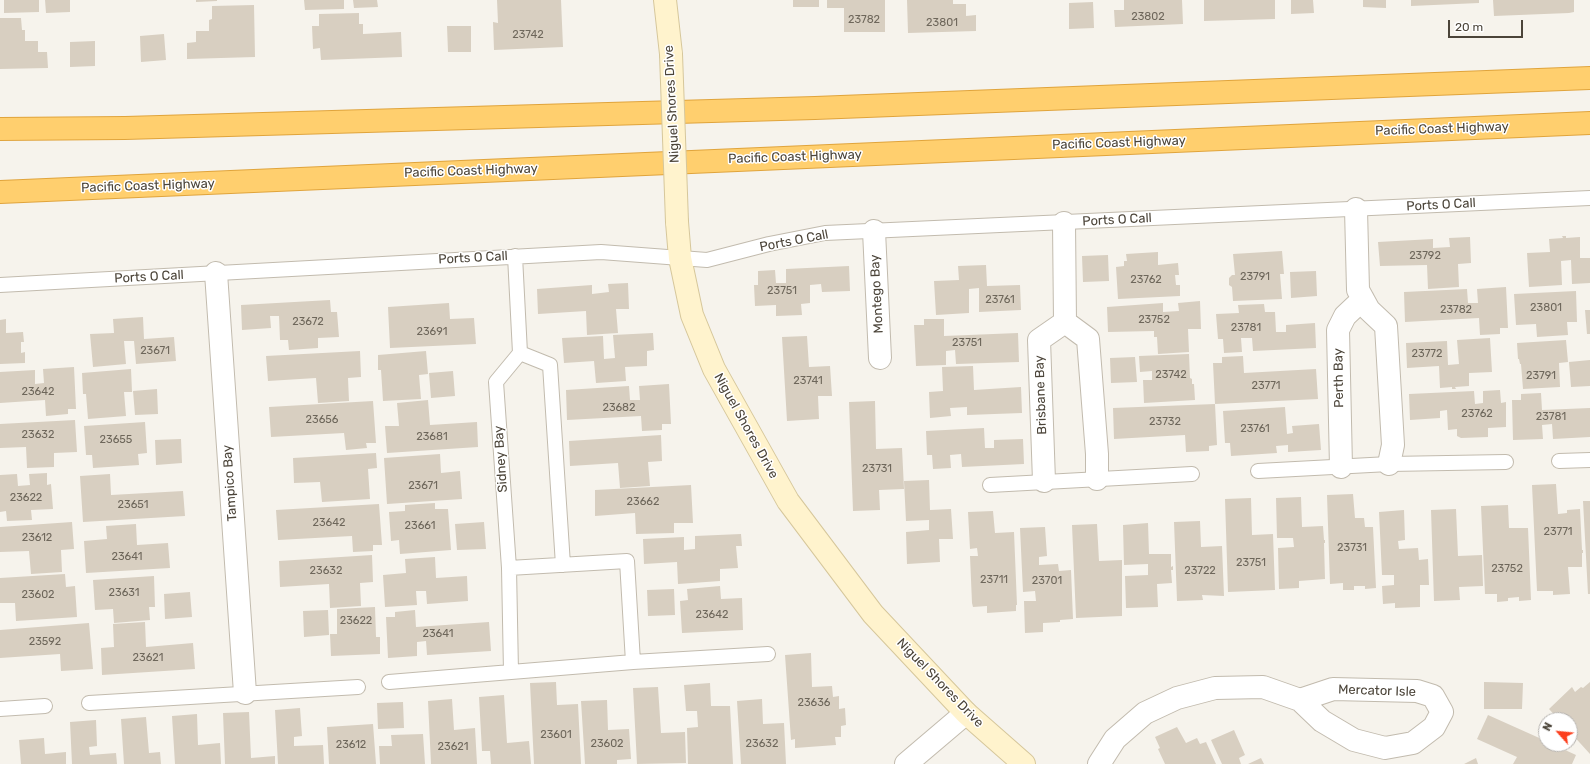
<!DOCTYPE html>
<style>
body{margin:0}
#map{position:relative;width:1590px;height:764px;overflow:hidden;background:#f6f3ec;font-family:Rubik,sans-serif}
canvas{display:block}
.north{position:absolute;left:1538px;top:712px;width:40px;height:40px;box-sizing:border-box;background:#fff;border:1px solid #b7b4b0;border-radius:50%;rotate:297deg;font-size:11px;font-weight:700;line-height:16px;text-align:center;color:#4b4439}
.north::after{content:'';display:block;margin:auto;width:14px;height:18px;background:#fc3f1d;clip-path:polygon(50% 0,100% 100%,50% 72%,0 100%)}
.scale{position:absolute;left:1448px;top:20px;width:75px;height:18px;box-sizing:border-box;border:2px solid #4b4439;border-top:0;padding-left:5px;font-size:12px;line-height:14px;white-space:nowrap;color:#4b4439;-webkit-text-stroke:3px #fff;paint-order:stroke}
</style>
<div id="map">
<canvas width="1590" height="764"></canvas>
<div class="north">N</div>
<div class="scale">20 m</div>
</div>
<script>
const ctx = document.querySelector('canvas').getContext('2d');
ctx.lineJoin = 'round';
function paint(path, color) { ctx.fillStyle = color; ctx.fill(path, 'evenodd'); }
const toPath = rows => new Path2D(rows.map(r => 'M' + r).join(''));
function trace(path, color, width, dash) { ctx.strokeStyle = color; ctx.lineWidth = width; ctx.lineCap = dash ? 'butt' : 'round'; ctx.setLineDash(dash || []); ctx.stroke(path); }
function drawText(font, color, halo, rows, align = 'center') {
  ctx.font = font + ' Rubik,sans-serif'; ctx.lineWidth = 3; ctx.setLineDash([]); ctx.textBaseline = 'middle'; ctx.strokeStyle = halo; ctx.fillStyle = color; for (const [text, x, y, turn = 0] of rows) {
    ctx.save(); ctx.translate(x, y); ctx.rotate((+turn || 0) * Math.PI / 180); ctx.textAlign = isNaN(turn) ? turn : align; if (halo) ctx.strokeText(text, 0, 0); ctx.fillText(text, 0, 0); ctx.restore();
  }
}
paint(toPath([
 [4,0,39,0,39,12,4,13],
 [45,0,70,0,70,12,46,13],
 [196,0,217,0,217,1,196,2],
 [304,0,344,0,344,9,305,10],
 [353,0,377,0,378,7,354,8],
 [497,0,561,0,563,47,494,50,493,22,498,23],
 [793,0,819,0,819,7,793,7],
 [827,0,885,0,885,32,844,32,844,8,827,8],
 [907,0,953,0,953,4,966,4,966,16,976,15,976,31,908,33],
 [1124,0,1182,0,1183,24,1115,27,1114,10,1124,10],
 [1204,0,1275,0,1275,19,1204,21],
 [1291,0,1313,0,1314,13,1291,14],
 [1363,0,1386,0,1386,8,1363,7],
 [1411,0,1479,0,1479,3,1411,6],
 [1493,0,1574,0,1574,12,1569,13,1494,16],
 [1093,2,1094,28,1069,29,1069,3],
 [254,5,255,57,187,59,187,43,196,42,196,31,209,31,209,20,212,19,212,6],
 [359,13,359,24,363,24,363,34,401,32,402,57,321,60,320,48,313,49,312,26,319,26,319,14],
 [0,18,21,18,22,30,25,30,25,41,38,41,38,52,47,52,48,68,0,69],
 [447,26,471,26,471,52,448,52],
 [164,34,166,60,141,62,140,36],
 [95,41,95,66,70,67,70,42],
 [1562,236,1566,236,1566,238,1580,237,1580,258,1590,258,1590,283,1572,284,1571,260,1561,261,1562,285,1529,287,1527,253,1550,252,1549,239,1563,238],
 [1470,237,1471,263,1458,264,1459,287,1428,289,1427,265,1380,266,1378,242,1433,239,1433,248,1450,247,1449,238],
 [1282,251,1284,274,1280,274,1282,299,1233,301,1232,287,1229,285,1229,278,1232,275,1235,275,1233,254],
 [1158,252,1158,265,1178,263,1179,275,1175,275,1176,285,1180,285,1180,296,1118,299,1116,267,1124,266,1124,261,1127,261,1126,254],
 [1108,255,1109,281,1083,282,1082,256],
 [986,265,987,286,1020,285,1021,310,979,312,979,288,969,289,969,313,936,315,934,281,959,280,958,266],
 [849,266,850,291,822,292,821,284,810,285,810,303,801,304,802,315,776,316,776,305,755,306,754,285,758,285,758,271,775,270,776,283,786,283,786,269],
 [1316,271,1317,296,1291,298,1290,272],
 [628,283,629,309,616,309,618,333,587,335,586,311,538,314,537,289,592,285,592,294,609,292,608,284],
 [1506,287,1508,328,1500,328,1500,334,1480,335,1479,318,1405,322,1404,292,1467,289,1468,303,1478,303,1477,289],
 [1576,291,1577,322,1567,322,1568,335,1537,337,1536,324,1516,325,1514,294],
 [330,300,331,312,337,312,339,337,318,338,318,348,289,350,288,340,280,340,279,316,270,316,271,328,242,330,241,305],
 [1200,301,1201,329,1188,329,1189,352,1158,354,1157,337,1154,337,1154,331,1108,332,1107,307,1163,303,1163,312,1179,311,1178,303],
 [449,303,450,319,474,318,476,344,390,348,388,307],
 [1264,304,1265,312,1275,312,1276,332,1286,332,1286,325,1315,323,1316,348,1253,351,1252,338,1241,338,1242,352,1224,353,1223,339,1218,339,1216,314,1239,313,1238,305],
 [1585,310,1590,310,1590,334,1587,334],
 [143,317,144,339,174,337,176,361,136,364,134,341,124,341,126,364,93,367,90,334,114,333,113,319],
 [6,319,6,333,23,332,24,342,21,342,21,353,25,352,25,363,0,364,0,320],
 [924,319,944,319,944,336,1018,333,1019,362,956,364,955,350,946,351,946,365,916,366,914,325,924,325],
 [653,333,654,350,647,351,647,366,625,367,626,381,596,383,594,361,564,363,562,338,603,336,604,359,615,358,613,335],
 [807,336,809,367,830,366,832,396,818,396,819,419,787,421,782,337],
 [1490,338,1492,372,1469,373,1469,386,1455,387,1456,389,1452,389,1452,387,1440,388,1439,366,1407,368,1406,343,1447,341,1448,365,1459,364,1457,340],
 [1566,340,1568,362,1559,363,1560,387,1523,389,1521,364,1520,364,1519,359,1518,359,1517,343],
 [360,351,361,377,348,378,349,401,318,403,316,378,268,381,266,356],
 [426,351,428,374,419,375,421,399,383,401,381,370,378,370,378,355],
 [1189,354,1190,378,1192,379,1192,384,1194,384,1195,400,1144,403,1143,380,1152,380,1152,371,1140,372,1139,356],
 [1243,356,1244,373,1316,369,1318,399,1215,404,1217,445,1209,446,1209,451,1186,452,1185,435,1114,439,1113,408,1215,404,1213,363,1222,363,1222,357],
 [1135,357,1137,382,1111,383,1110,358],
 [1590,360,1590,386,1571,387,1569,362],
 [973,366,974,390,1021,387,1022,413,967,415,967,407,950,408,951,416,930,418,929,392,943,391,942,367],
 [74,367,76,409,68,409,68,414,46,416,45,400,0,403,0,372,35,370,35,384,44,383,43,369],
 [131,369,132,392,124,392,126,416,88,419,86,394,83,394,82,373],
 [453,371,455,396,431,398,429,373],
 [669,384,671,424,662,424,662,430,642,431,641,416,567,420,566,390,629,386,630,400,640,400,639,386],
 [157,389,158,414,135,415,133,391],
 [1500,390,1501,403,1506,402,1506,427,1488,428,1488,437,1461,438,1457,436,1457,429,1448,430,1447,410,1440,411,1440,418,1410,420,1409,394,1474,391,1475,404,1483,403,1483,391],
 [1541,393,1542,410,1590,408,1590,437,1553,439,1552,424,1542,425,1543,439,1513,440,1512,400,1521,400,1521,394],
 [428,400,430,425,477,422,478,447,387,453,385,426,399,426,397,403],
 [373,401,376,443,366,443,367,448,346,450,344,433,271,437,269,407],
 [875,401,876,449,902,448,904,489,879,490,880,510,853,511,849,402],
 [1285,407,1287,434,1293,433,1292,426,1319,424,1321,450,1288,452,1288,445,1276,446,1277,453,1231,456,1230,443,1225,443,1223,411],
 [75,420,77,452,54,453,54,467,27,468,26,447,0,448,0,424],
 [145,422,147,453,138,454,139,465,93,468,92,455,86,455,84,426],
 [984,428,985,448,994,448,994,440,1023,439,1024,464,962,467,961,454,950,455,951,468,933,469,932,455,927,455,926,431],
 [661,435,662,461,648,462,650,486,620,488,618,463,570,466,569,441],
 [181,439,182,463,156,465,155,440],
 [376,453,377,468,368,469,370,499,322,502,320,482,294,483,293,458],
 [440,454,441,473,460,471,462,499,387,504,384,458],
 [47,473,47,485,51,484,53,509,31,510,32,520,7,521,6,511,0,512,0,475,17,474,18,486,30,485,29,474],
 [110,474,111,495,183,491,185,516,83,522,80,476],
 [929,480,930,510,951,509,953,539,939,539,940,562,907,564,906,532,929,530,929,520,906,521,904,481],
 [1556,484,1558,514,1567,513,1567,510,1580,509,1582,550,1583,550,1583,553,1582,553,1582,567,1568,567,1570,594,1553,595,1553,591,1537,591,1532,485],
 [691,485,693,523,674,523,674,533,636,534,635,513,595,516,595,490],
 [1353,494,1355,518,1364,518,1365,527,1373,527,1376,588,1365,589,1365,586,1354,586,1354,590,1343,590,1343,583,1330,584,1327,495],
 [1301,497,1302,527,1323,526,1324,540,1325,540,1325,543,1324,543,1325,579,1299,581,1299,588,1279,589,1278,548,1294,547,1293,538,1277,538,1276,498],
 [1251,498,1252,535,1273,534,1275,590,1228,592,1225,499],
 [1583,501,1590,501,1590,594,1588,594],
 [435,503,435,509,448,509,451,550,400,554,399,540,391,541,389,512,405,511,405,505],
 [379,504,382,545,373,545,373,551,353,552,352,536,278,540,276,510],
 [1508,505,1509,528,1528,528,1531,600,1519,601,1519,597,1508,598,1508,601,1497,602,1497,594,1485,594,1481,506],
 [1456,509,1458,556,1482,555,1483,586,1459,587,1460,600,1434,601,1431,510],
 [1404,510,1405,540,1398,541,1399,549,1418,548,1419,560,1428,559,1429,585,1420,585,1420,607,1395,608,1395,603,1383,604,1382,586,1394,585,1394,575,1382,575,1379,512],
 [993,511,995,533,1014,532,1017,605,1016,605,1016,611,987,613,987,606,973,607,972,603,970,556,978,556,977,548,970,549,968,512],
 [1200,521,1201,547,1222,546,1224,596,1202,595,1203,600,1177,601,1174,522],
 [72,522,74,549,61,550,62,572,31,574,29,551,0,552,0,527],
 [484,522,486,549,457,550,455,524],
 [1148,523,1149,554,1171,554,1171,567,1173,566,1173,570,1171,570,1172,583,1157,584,1158,607,1126,608,1125,576,1148,575,1148,564,1124,565,1123,525],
 [136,524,137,545,168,543,170,568,86,573,84,541,107,539,106,526],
 [1097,524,1099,561,1122,560,1122,616,1076,618,1072,525],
 [1045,527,1047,556,1039,557,1039,565,1058,564,1059,571,1071,570,1073,619,1060,620,1060,622,1043,623,1043,632,1025,633,1024,601,1036,601,1035,591,1023,592,1020,528],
 [741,534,742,546,736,546,738,568,720,569,720,581,678,584,677,562,644,564,643,539,684,537,684,550,695,549,695,536],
 [372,555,373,582,360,583,361,606,330,608,329,584,280,587,279,561],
 [435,557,436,578,467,576,468,601,427,604,426,591,416,591,417,605,385,607,383,575,406,573,405,559],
 [65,574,66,587,75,586,77,617,16,621,15,603,0,603,0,578],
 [154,576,155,607,149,607,150,620,114,623,113,609,95,610,93,580],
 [720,586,721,599,742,598,743,630,682,633,680,601,688,600,687,589],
 [674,589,675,615,648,616,647,590],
 [190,592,192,617,165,619,164,594],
 [375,607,376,637,380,637,380,654,331,656,330,634,337,634,337,609],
 [328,610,329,635,304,637,303,611],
 [415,610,416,627,489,622,491,651,427,655,426,641,417,642,417,656,388,658,386,617,395,617,395,612],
 [145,622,146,647,193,643,195,669,102,675,101,648,114,647,113,624],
 [89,623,93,669,61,671,60,654,0,658,0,630],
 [811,653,812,687,832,686,833,697,839,696,839,709,845,708,846,725,841,726,841,737,835,737,836,745,795,748,795,739,791,740,785,655],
 [556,682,557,705,578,704,581,764,534,764,530,683],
 [1484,682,1523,683,1522,709,1484,709],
 [1590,682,1590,754,1570,732,1570,720,1559,720,1549,709,1572,687,1575,692,1581,687,1583,688],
 [710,683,711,706,730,706,733,764,688,764,687,728,698,727,697,711,686,711,684,685],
 [658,687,661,733,685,732,686,763,637,764,633,688],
 [504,695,507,743,529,741,531,764,491,764,490,751,482,751,479,697],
 [452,699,454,730,475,728,477,764,431,764,428,701],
 [762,699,763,724,784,723,786,764,741,764,737,701],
 [607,700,608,730,629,729,631,759,617,760,617,764,585,764,581,701],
 [403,702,404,728,378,729,377,703],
 [300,708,302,736,294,737,294,746,323,745,324,764,278,764,275,710],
 [249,712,251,758,275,756,275,764,225,764,223,713],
 [197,714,198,745,220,743,221,764,175,764,172,716],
 [1488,715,1546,741,1546,744,1552,744,1576,755,1572,764,1513,764,1517,757,1477,739],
 [146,717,149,753,160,752,161,764,124,764,121,719],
 [96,720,97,746,89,747,90,755,116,753,117,764,72,764,70,722],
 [373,724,376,764,329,764,327,727],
 [1177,727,1186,743,1197,738,1200,744,1206,742,1216,764,1165,764,1158,749,1160,748,1155,737],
 [1234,730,1245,755,1239,758,1241,764,1222,764,1211,740],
 [423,734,425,764,380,764,379,746,392,746,391,735],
 [44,738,45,754,66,752,66,764,21,764,19,740],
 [1261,758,1264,764,1248,764],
 [1476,758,1478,764,1464,764]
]), '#d8cfc1');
const lane = toPath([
 [0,285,601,252,707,260,769,244,825,233,1590,198],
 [520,353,550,365,563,565],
 [1559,461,1590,460],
 [1258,471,1389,464,1506,462],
 [990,485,1192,474],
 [509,568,627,561,633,662],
 [511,672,509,568,496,382,520,353,515,256],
 [389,682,633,662,768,654],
 [89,703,358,687],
 [0,709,45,706]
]);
const street = toPath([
 [1356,209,1358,290,1369,310,1386,326,1393,445,1389,464],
 [1064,223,1065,322],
 [874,231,880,358],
 [216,273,245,693],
 [1065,322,1088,339,1097,454,1097,479],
 [1341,467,1338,330,1345,316,1363,299],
 [1044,481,1039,340,1065,322],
 [906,764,966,713],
 [1099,764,1115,739,1145,713,1177,698,1215,688,1263,687,1300,700,1322,721,1354,740,1385,748,1413,743,1434,727,1442,712,1433,696,1417,691,1333,689,1300,700]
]);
const secondary = toPath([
 [665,0,671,54],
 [677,222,680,258,692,315,714,369,788,501,873,614,966,713,1024,764]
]);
const highway = toPath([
 [0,129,125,128,815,108,1590,78],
 [0,192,1590,123]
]);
trace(lane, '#c2bbae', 16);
trace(street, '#c2bbae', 24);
trace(secondary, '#d6c79b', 24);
trace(highway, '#e0a43c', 24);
trace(lane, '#fff', 14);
trace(street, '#fff', 22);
trace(secondary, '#fff3cd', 22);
trace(highway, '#ffcf6e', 22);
const secondaryBridge = toPath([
 [671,54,677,222]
]);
trace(secondaryBridge, '#d6c79b', 24, []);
trace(secondaryBridge, '#fff3cd', 22);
drawText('11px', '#6e675b', null, [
 ["23802",1148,17],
 ["23782",864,20],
 ["23801",942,23],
 ["23742",528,35],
 ["23792",1425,256],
 ["23791",1255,277],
 ["23762",1146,280],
 ["23751",782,291],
 ["23761",1000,300],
 ["23801",1546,308],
 ["23782",1456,310],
 ["23752",1154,320],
 ["23672",308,322],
 ["23781",1246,328],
 ["23691",432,332],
 ["23751",967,343],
 ["23671",155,351],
 ["23772",1427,354],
 ["23742",1171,375],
 ["23791",1541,376],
 ["23741",808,381],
 ["23771",1266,386],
 ["23642",38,392],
 ["23682",619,408],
 ["23762",1477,414],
 ["23781",1551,417],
 ["23656",322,420],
 ["23732",1165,422],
 ["23761",1255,429],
 ["23632",38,435],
 ["23681",432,437],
 ["23655",116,440],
 ["23731",877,469],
 ["23671",423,486],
 ["23622",26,498],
 ["23662",643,502],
 ["23651",133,505],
 ["23642",329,523],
 ["23661",420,526],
 ["23771",1558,532],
 ["23612",37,538],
 ["23731",1352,548],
 ["23641",127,557],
 ["23751",1251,563],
 ["23752",1507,569],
 ["23632",326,571],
 ["23722",1200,571],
 ["23711",994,580],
 ["23701",1047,581],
 ["23631",124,593],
 ["23602",38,595],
 ["23642",712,615],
 ["23622",356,621],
 ["23641",438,634],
 ["23592",45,642],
 ["23621",148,658],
 ["23636",814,703],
 ["23601",556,735],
 ["23602",607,744],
 ["23632",762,744],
 ["23612",351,745],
 ["23621",453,747]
]);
drawText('13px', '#4b4439', '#fff', [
 ["Niguel Shores Drive",672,104,-93],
 ["Pacific Coast Highway",1442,129,-2],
 ["Pacific Coast Highway",1119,143,-2],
 ["Pacific Coast Highway",795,157,-2],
 ["Pacific Coast Highway",471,171,-2],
 ["Pacific Coast Highway",148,186,-2],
 ["Ports O Call",1441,205,-3],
 ["Ports O Call",1117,220,-3],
 ["Ports O Call",794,241,-11],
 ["Ports O Call",473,258,-3],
 ["Ports O Call",149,277,-3],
 ["Montego Bay",877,294,-93],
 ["Perth Bay",1339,378,-91],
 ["Brisbane Bay",1041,395,-92],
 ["Niguel Shores Drive",746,426,61],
 ["Sidney Bay",501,459,-94],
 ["Tampico Bay",230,483,-94],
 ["Niguel Shores Drive",940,683,46],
 ["Mercator Isle",1377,691,2]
]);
</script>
